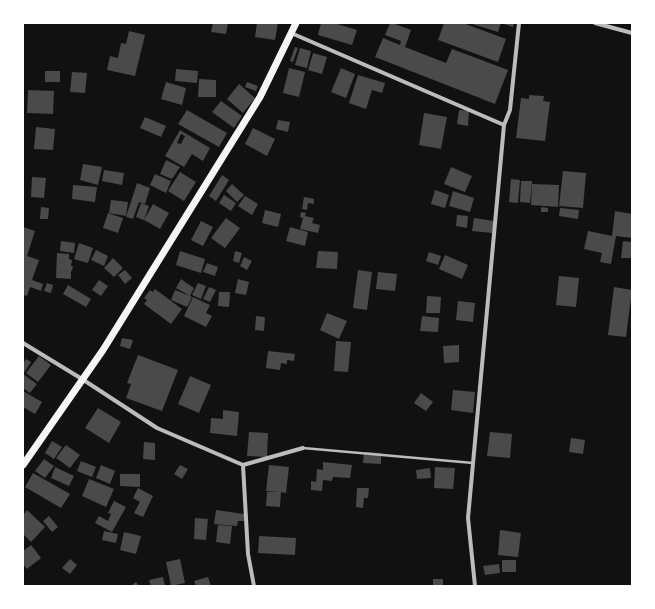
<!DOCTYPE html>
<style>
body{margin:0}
#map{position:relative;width:655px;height:609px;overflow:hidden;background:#111;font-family:"Nunito Sans",sans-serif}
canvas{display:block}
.frame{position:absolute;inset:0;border:24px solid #fff;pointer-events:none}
</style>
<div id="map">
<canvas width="655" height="609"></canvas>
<div class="frame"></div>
</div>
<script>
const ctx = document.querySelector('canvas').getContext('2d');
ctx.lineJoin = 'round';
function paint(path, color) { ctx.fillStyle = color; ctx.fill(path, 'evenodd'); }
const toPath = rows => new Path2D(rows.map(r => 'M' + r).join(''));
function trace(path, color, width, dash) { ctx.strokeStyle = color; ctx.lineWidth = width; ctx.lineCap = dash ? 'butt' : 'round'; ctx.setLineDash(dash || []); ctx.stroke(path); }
paint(toPath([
 [213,23,228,23,226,34,211,32],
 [257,23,278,23,275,40,255,37],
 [321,23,334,23,357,30,352,45,318,35],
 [390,23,392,23,411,30,405,47,446,63,452,49,508,70,495,104,375,57,383,38,400,45,401,41,385,35],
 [444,23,463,23,506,39,498,62,438,40],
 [469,23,514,23,513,27,501,23,498,32],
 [129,31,145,35,135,76,107,70,110,56,118,58,121,43,126,44],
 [295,47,298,48,293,62,290,61],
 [300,48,311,51,307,68,295,65],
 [313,53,327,57,322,74,308,70],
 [289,68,305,72,299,97,283,93],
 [341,68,355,74,346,98,331,92],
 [176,69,198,71,197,83,175,81],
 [45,71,60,71,60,82,45,82],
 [72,72,87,73,85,93,70,92],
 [358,75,385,83,382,93,372,90,366,109,349,103],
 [199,79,216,80,216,97,198,97],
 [166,82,186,88,182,105,161,99],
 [247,82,258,86,256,91,245,87],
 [239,84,255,98,243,113,227,99],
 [28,90,54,91,53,114,27,113],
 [529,95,544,96,543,101,550,102,545,141,516,138,521,98,529,99],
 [221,101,242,116,234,128,212,112],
 [187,110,227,133,219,147,178,124],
 [459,110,469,111,468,126,457,124],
 [424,113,447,117,441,149,419,145],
 [145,117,166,126,161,137,140,128],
 [278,120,290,122,288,132,276,129],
 [36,127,55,129,53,150,34,149],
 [253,128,275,139,267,156,245,144],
 [180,130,210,148,203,161,192,154,184,167,165,156],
 [181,134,185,136,181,144,177,143],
 [166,160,180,167,172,179,160,174],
 [83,164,102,167,98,185,80,180],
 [451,167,472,176,465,192,444,184],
 [104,170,124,173,122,185,102,181],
 [563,171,586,173,583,208,559,206],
 [180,172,196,182,184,201,168,191],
 [155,174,171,181,166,193,150,185],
 [222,175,229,180,216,201,209,196],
 [32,177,46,178,44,198,31,197],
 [511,179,520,180,518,203,509,202],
 [521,181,532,181,530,203,520,202],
 [137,183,150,188,145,204,139,202,133,219,126,217],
 [232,184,244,195,237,202,226,191],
 [532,184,559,185,558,207,531,205],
 [73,185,97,187,95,202,72,199],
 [435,190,449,195,445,208,431,204],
 [453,191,474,198,470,212,449,206],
 [224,195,236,203,231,211,219,203],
 [245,196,258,204,252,215,238,206],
 [304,197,314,199,314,204,308,203,307,210,302,209],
 [111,200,128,202,126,216,109,213],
 [141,203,149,206,144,220,136,217],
 [153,204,169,213,160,229,144,220],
 [41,207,49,208,48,219,40,219],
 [541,207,548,208,548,212,541,212],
 [560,208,579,210,578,219,559,216],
 [265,210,281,214,278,227,262,223],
 [615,211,632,214,632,238,616,236,611,264,600,262,602,253,584,249,588,231,612,236],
 [301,212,306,213,305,216,314,218,312,223,320,225,318,233,300,229,303,218,300,217],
 [108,213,123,218,118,233,103,228],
 [457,215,468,216,467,228,456,226],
 [226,218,240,228,225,248,211,238],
 [474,218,494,221,492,233,472,231],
 [201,221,213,227,203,246,191,240],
 [23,227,35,231,27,256,39,260,32,280,43,284,41,291,30,287,27,296,23,295],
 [290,227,308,232,305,246,286,241],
 [61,241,75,243,74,253,60,251],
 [623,241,632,242,632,258,621,258],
 [79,243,93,248,88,263,74,259],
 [96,250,108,256,104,266,91,260],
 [180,251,205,259,201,273,176,265],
 [235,251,242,253,239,263,233,261],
 [318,251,338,252,337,269,316,268],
 [429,252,441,256,438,265,426,261],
 [57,253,69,254,69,259,72,260,71,266,73,266,72,271,71,271,71,279,56,278],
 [445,255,468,265,462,279,439,269],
 [244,257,252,261,247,270,240,266],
 [113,258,123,268,114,277,104,268],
 [207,263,218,267,215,276,203,272],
 [125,270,132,278,125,284,118,275],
 [358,270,372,272,367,310,353,308],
 [378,272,397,274,395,291,376,289],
 [559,276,579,278,576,307,556,305],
 [181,279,194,288,190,296,192,297,187,307,171,300,175,290,190,296,176,288],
 [238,279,249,282,246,295,235,293],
 [99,280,108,286,101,296,92,290],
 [47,283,53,285,51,293,44,291],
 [198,283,206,286,201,299,192,295],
 [68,285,91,299,86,307,63,294],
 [209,287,216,290,210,302,203,299],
 [614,287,632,290,626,337,608,335],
 [155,289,182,309,171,324,144,304,147,300,144,298,150,290,153,292],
 [219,292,230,292,229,307,218,306],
 [427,296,441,297,440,313,426,313],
 [193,297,210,305,206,313,212,316,206,327,184,316],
 [458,301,475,303,473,322,456,320],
 [327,313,347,321,339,339,320,330],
 [256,316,265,317,264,331,255,330],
 [422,316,439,318,438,332,420,331],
 [122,338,133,340,130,349,120,346],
 [336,341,351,342,348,372,334,371],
 [459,345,459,362,444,363,443,346],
 [268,351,295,354,294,361,287,360,287,364,281,363,280,370,266,368],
 [138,355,178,370,162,411,126,398,131,384,127,383],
 [39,356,51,365,38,382,26,373],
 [26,359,31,362,23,374,37,384,30,393,23,388,23,364],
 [190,376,211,385,199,413,178,404],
 [453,390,475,392,473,413,451,410],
 [23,391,42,402,35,414,23,407],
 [421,393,433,402,426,411,414,403],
 [98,408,121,422,109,443,85,428],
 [223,410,239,412,237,436,210,433,211,418,223,419],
 [249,432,268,433,267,457,247,456],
 [490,432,512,434,510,458,487,456],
 [571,438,585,440,583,454,569,452],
 [52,441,62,447,54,459,45,453],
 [144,442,155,443,155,460,143,459],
 [66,445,80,455,70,468,56,458],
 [364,452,381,453,381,464,363,463],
 [44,459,54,466,45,478,35,471],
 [81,461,96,467,92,477,77,471],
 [323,462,352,465,350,478,333,477,332,481,323,480,322,491,311,490,311,481,316,482,317,469,323,470],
 [101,465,115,471,110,484,96,478],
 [180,465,188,469,182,479,174,474],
 [269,465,289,467,286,493,281,492,280,507,266,506,267,492,278,492,266,491],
 [55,467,74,476,69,486,51,478],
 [435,467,455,468,453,489,434,488],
 [430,468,431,478,417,479,416,470],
 [33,473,70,494,61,508,25,487],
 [120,474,140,474,140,487,120,486],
 [89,479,114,489,106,507,82,496],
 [138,488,153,496,143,517,134,513,140,502,133,498],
 [357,488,369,488,368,498,364,498,363,508,356,507],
 [114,501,126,507,112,532,95,523,99,516,108,521,111,514,108,513],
 [27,510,45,527,31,542,23,534,23,515],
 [216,510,244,514,244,521,238,521,237,526,214,524],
 [49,516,58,527,52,532,43,521],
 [195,518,208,519,206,540,194,539],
 [218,525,232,526,230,544,216,542],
 [500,530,521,533,518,557,498,555],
 [104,531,118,534,116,543,102,540],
 [124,532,141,536,136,554,120,550],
 [259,536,296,538,295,555,258,553],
 [31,545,41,558,27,569,23,564,23,551],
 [70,559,77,565,70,574,62,568],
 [180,559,185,583,171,586,166,562],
 [502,560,516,560,516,572,502,572],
 [499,564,500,573,485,575,483,566],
 [163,577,165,586,151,586,149,580],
 [208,577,211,586,196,586,194,581],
 [433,579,443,579,443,586,433,586],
 [136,582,139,586,131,586]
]), '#4a4a4a');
trace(toPath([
 [303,448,473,463]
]), '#bcbcbc', 2.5);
trace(toPath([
 [595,23,632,33],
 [291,33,504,125],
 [23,343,82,379,157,428,243,465,303,448],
 [243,465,248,554,254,586],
 [475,586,468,518,504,125,510,110,519,23]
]), '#bcbcbc', 4);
trace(toPath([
 [23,465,103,350,260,97,296,23]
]), '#f5f5f5', 7);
</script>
